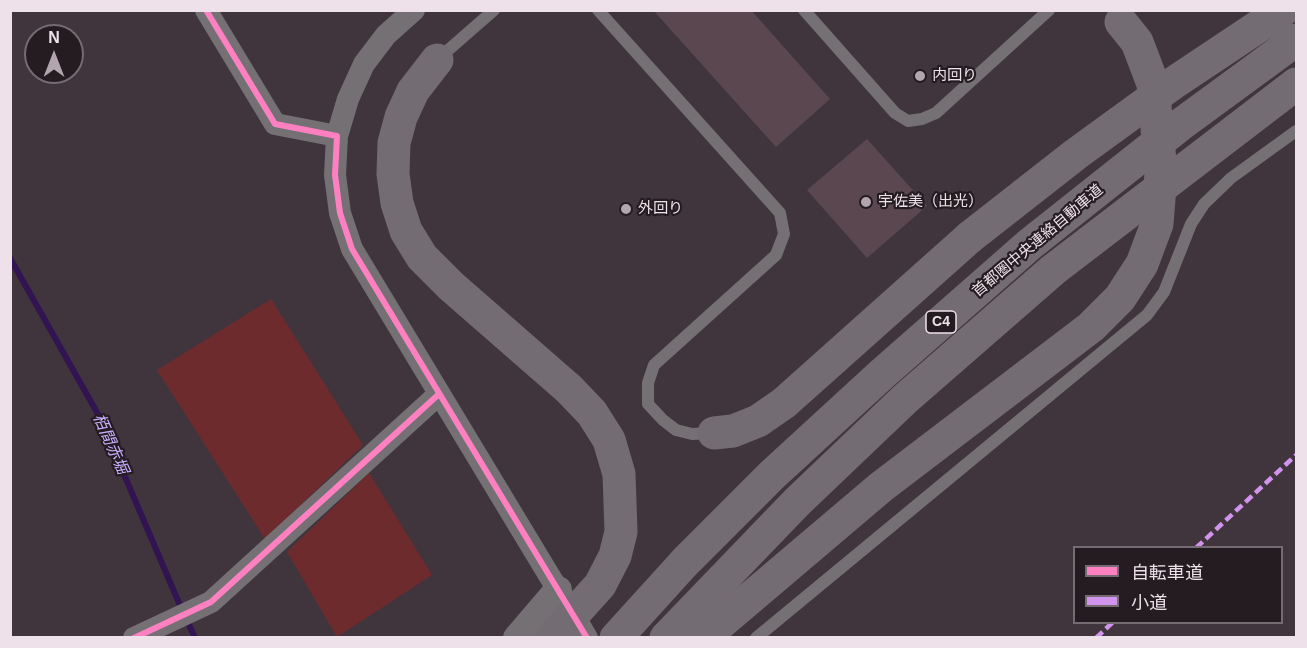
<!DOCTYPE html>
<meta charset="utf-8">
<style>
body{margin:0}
#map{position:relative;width:1307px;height:648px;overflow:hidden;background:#40353d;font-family:Arial,"Noto Sans JP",sans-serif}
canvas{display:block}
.frame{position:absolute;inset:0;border:12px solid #efe1e9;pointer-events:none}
.legend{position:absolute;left:1073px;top:546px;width:210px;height:78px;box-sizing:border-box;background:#251c22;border:2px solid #766b72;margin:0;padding:8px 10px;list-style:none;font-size:18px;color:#efe1e9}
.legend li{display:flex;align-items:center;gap:12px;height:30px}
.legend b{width:30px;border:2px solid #766b72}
.north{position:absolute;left:24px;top:24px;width:60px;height:60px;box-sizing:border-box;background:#251c22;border:2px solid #766b72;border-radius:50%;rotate:0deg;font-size:16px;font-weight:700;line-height:24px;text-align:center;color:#efe1e9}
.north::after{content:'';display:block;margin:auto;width:21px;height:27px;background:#b2a5ad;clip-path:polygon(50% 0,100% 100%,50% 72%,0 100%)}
</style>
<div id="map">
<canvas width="1307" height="648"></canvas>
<div class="frame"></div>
<ul class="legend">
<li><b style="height:8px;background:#ff80c0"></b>自転車道</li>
<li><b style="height:8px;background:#d193ec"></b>小道</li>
</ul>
<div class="north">N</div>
</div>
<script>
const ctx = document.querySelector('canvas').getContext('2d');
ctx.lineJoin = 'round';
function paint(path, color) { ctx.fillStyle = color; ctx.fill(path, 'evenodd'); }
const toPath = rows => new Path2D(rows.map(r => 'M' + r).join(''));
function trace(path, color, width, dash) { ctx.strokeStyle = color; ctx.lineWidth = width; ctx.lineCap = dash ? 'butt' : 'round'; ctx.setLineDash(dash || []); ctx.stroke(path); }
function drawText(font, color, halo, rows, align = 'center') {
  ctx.font = font + ' Arial,"Noto Sans JP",sans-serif'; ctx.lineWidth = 4.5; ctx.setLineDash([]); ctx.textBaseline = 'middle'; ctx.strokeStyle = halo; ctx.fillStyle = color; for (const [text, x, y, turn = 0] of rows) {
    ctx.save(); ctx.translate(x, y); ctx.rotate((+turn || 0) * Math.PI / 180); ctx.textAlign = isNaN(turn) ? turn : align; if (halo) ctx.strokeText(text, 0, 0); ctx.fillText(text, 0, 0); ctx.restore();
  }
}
paint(toPath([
 [271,299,363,445,265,539,157,370],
 [369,473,432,575,337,637,287,552]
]), '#6e2b2d');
trace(toPath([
 [10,258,99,416,182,610],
 [187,620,195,638]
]), '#311451', 6);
paint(toPath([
 [653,10,751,10,830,99,776,147],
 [867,139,927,206,867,258,807,190]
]), '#5b4750');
trace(toPath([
 [598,10,780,213,784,234,776,255,654,365,648,383,648,404,663,420,676,430,692,434,712,433],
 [804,10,895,113,908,121,922,119,936,113,1049,10],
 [438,59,494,10],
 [756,638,1147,315,1164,292,1191,224,1204,204,1231,178,1296,131]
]), '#747074', 12);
trace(toPath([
 [206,10,275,124,337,136,335,175,340,213,352,249,564,600],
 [337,136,348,99,364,64,386,35,414,10],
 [580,626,587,638],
 [134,638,211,602,439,394]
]), '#747074', 22);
trace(toPath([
 [517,638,558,590]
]), '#747074', 28);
trace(toPath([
 [437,60,413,91,401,117,394,143,393,174,397,203,406,231,422,257,451,286,569,389,592,413,609,440,619,474,621,532,615,556,600,585,552,638],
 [714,433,733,431,758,421,784,403,970,237],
 [703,638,881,487,1091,327,1120,298,1142,264,1157,224,1161,173,1153,84,1137,42,1121,22]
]), '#746c73', 33);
trace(toPath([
 [970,237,1076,154,1175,82,1283,10],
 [616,638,685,562,772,475,882,374,1030,244,1180,125,1296,40],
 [666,638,797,502,905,399,1053,270,1296,84]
]), '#746c73', 33);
trace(toPath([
 [1196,548,1296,455],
 [1096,638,1113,622]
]), '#d193ec', 4.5, [9, 4.5]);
trace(toPath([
 [206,10,275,124,337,136,335,175,340,213,352,249,587,638],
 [134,638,211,602,439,394]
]), '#ff80c0', 6);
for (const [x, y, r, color] of [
 [920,76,6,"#b2a5ad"],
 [866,202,6,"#b2a5ad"],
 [626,209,6,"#b2a5ad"]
]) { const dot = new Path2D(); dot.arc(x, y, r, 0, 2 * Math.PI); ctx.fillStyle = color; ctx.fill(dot); trace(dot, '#251c22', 2); }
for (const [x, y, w] of [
 [941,322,30]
]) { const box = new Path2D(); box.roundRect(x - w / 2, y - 11, w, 22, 4.5); ctx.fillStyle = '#251c22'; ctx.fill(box); trace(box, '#efe1e9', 1.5); }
drawText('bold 14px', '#efe1e9', null, [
 ["C4",941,322]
]);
drawText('15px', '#efe1e9', '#251c22', [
 ["内回り",932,76],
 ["宇佐美（出光）",878,202],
 ["外回り",638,209]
], 'left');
drawText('15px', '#efe1e9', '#251c22', [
 ["首都圏中央連絡自動車道",1038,241,-40]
]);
drawText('italic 16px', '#caafff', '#251c22', [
 ["栢間赤堀",110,444,66]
]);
</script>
